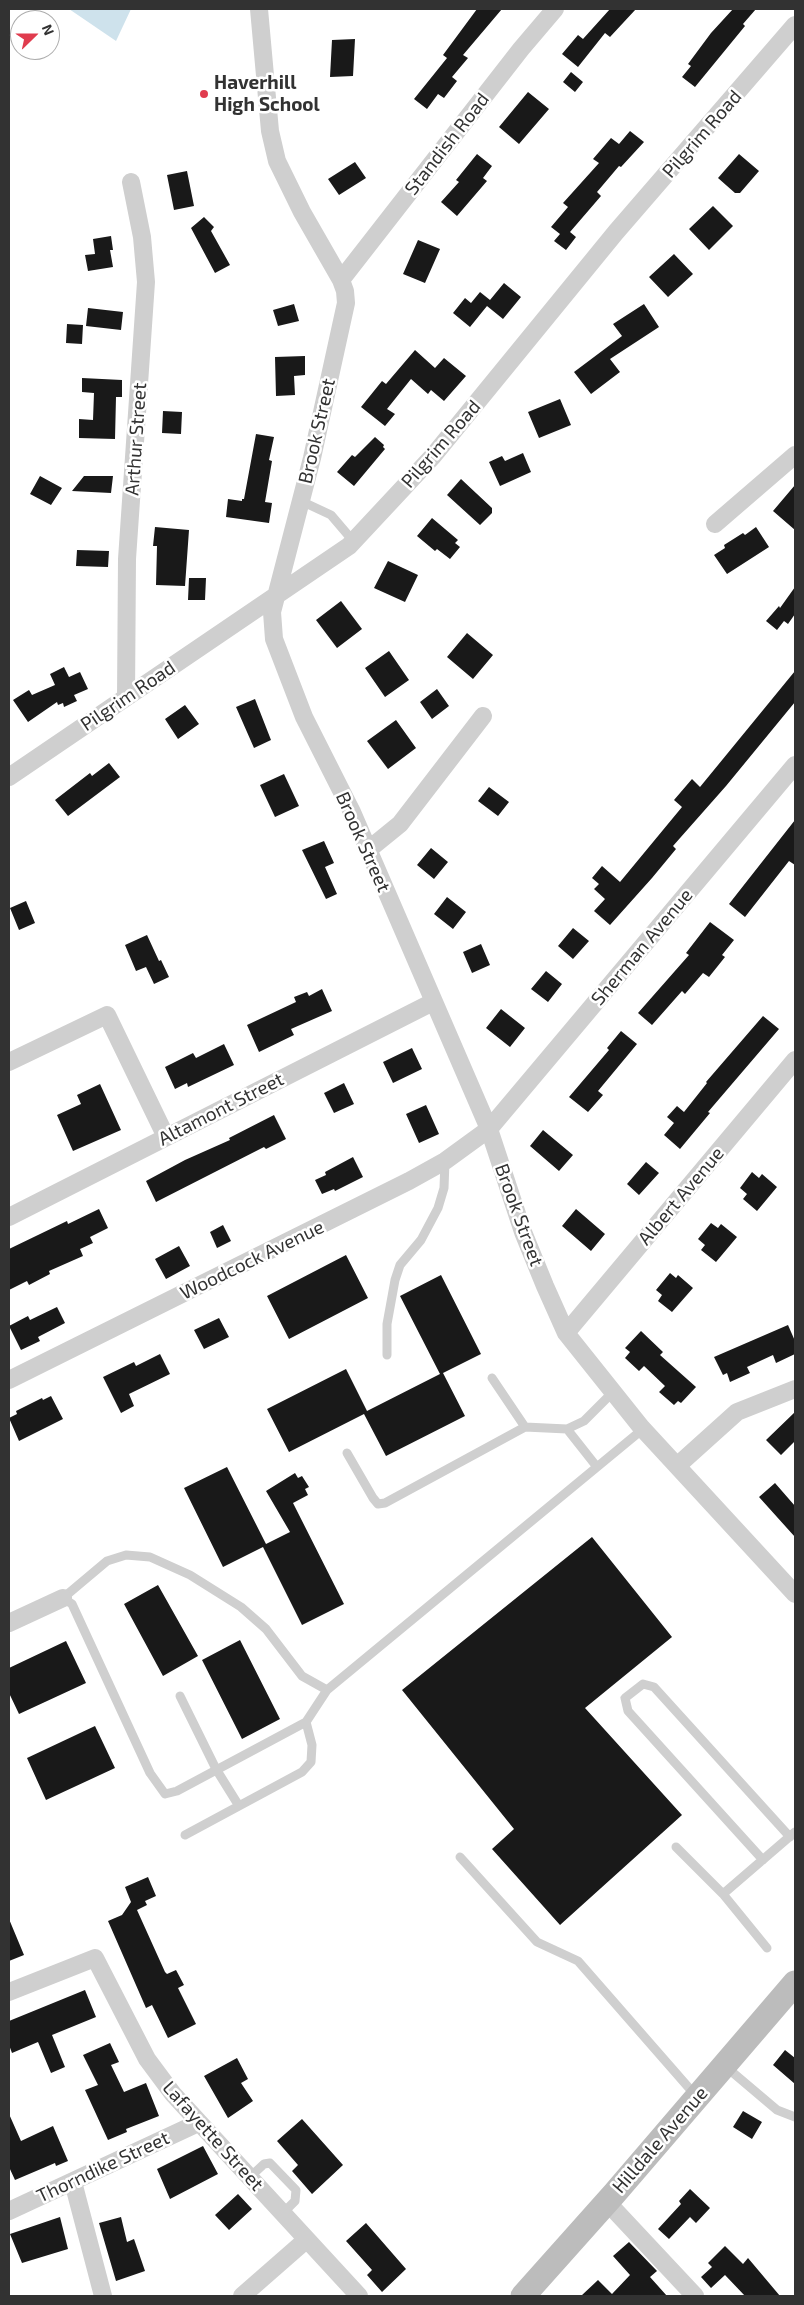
<!DOCTYPE html>
<style>
body{margin:0}
#map{position:relative;width:804px;height:2305px;overflow:hidden;background:#fff;font-family:"Exo 2",sans-serif}
canvas{display:block}
.frame{position:absolute;inset:0;border:10px solid #323232;pointer-events:none}
.north{position:absolute;left:10px;top:10px;width:50px;height:50px;box-sizing:border-box;background:#fff;border:1px solid #adadad;border-radius:50%;rotate:68deg;font-size:14px;font-weight:700;line-height:20px;text-align:center;color:#323232}
.north::after{content:'';display:block;margin:auto;width:18px;height:22px;background:#e03c4e;clip-path:polygon(50% 0,100% 100%,50% 72%,0 100%)}
</style>
<div id="map">
<canvas width="804" height="2305"></canvas>
<div class="frame"></div>
<div class="north">N</div>
</div>
<script>
const ctx = document.querySelector('canvas').getContext('2d');
ctx.lineJoin = 'round';
function paint(path, color) { ctx.fillStyle = color; ctx.fill(path, 'evenodd'); }
const toPath = rows => new Path2D(rows.map(r => 'M' + r).join(''));
function trace(path, color, width, dash) { ctx.strokeStyle = color; ctx.lineWidth = width; ctx.lineCap = dash ? 'butt' : 'round'; ctx.setLineDash(dash || []); ctx.stroke(path); }
function drawText(font, color, halo, rows, align = 'center') {
  ctx.font = font + ' "Exo 2",sans-serif'; ctx.lineWidth = 5; ctx.setLineDash([]); ctx.textBaseline = 'middle'; ctx.strokeStyle = halo; ctx.fillStyle = color; for (const [text, x, y, turn = 0] of rows) {
    ctx.save(); ctx.translate(x, y); ctx.rotate((+turn || 0) * Math.PI / 180); ctx.textAlign = isNaN(turn) ? turn : align; if (halo) ctx.strokeText(text, 0, 0); ctx.fillText(text, 0, 0); ctx.restore();
  }
}
paint(toPath([
 [69,9,131,9,116,41]
]), '#cee2ec');
paint(toPath([
 [477,9,502,9,463,55,468,58,452,77,457,81,444,98,438,94,427,109,414,99,447,58,443,55],
 [610,9,636,9,610,37,605,33,578,67,562,54,578,35,583,39],
 [733,9,756,9,743,24,745,26,695,87,682,77,691,66,688,64,711,33],
 [355,39,353,76,330,77,332,40],
 [571,72,583,82,575,92,563,82],
 [528,92,549,109,519,144,499,127],
 [630,131,644,142,621,167,619,166,597,192,601,196,570,232,576,237,566,250,554,241,560,234,551,227,568,207,563,203,599,163,593,159,611,138,619,144],
 [477,154,492,166,483,178,487,181,457,216,441,202,459,182,456,180],
 [739,154,759,171,740,193,735,193,718,178],
 [355,162,366,178,339,195,328,179],
 [187,171,194,206,174,210,167,175],
 [713,206,733,226,709,250,689,229],
 [204,217,214,227,211,231,230,265,215,273,191,228],
 [111,236,113,250,110,250,113,267,88,271,85,255,95,254,93,239],
 [418,240,440,249,425,283,403,274],
 [674,254,693,274,668,297,649,277],
 [504,283,521,297,503,319,487,306,470,327,453,313,465,298,471,303,480,292,490,300],
 [294,304,299,321,278,326,273,310],
 [644,304,659,327,610,359,620,372,591,394,574,372,622,336,613,324],
 [88,308,123,312,121,330,86,326],
 [67,324,83,325,82,344,66,343],
 [415,350,435,368,444,358,466,376,444,401,431,390,428,394,411,379,387,409,395,414,385,426,361,407,382,381,386,384],
 [305,356,305,375,294,376,295,395,276,396,275,357],
 [82,378,122,380,122,397,116,397,115,439,79,438,79,419,93,420,94,393,82,392],
 [560,399,571,425,539,438,528,412],
 [163,411,182,412,181,434,162,433],
 [256,434,274,437,269,460,272,461,265,502,272,503,269,523,226,517,228,499,242,501,242,499,244,499],
 [375,437,384,445,383,447,385,449,354,486,337,472,352,455,355,457],
 [523,453,531,472,500,486,489,462,502,456,505,461],
 [40,476,62,488,51,505,30,494],
 [84,476,113,476,111,493,72,491],
 [461,479,492,508,492,513,480,525,447,495],
 [795,485,795,530,773,511],
 [432,518,458,540,455,543,460,547,450,559,437,549,435,551,417,536],
 [155,527,189,530,185,586,156,585,157,546,153,546],
 [756,527,769,547,727,574,714,555,725,548,724,545,743,533,745,535],
 [77,550,109,551,108,567,76,566],
 [388,561,418,575,405,602,374,588],
 [189,578,206,578,205,600,188,600],
 [795,587,795,614,788,624,784,621,777,630,766,621,779,606,780,608],
 [341,601,362,629,337,648,316,620],
 [467,633,493,655,473,679,447,657],
 [389,651,409,680,385,697,365,668],
 [64,667,69,677,80,672,88,689,74,695,77,701,64,707,63,703,58,705,57,702,28,722,13,700,29,690,32,695,55,685,50,674],
 [795,671,795,702,726,786,673,846,676,849,652,878,610,925,594,911,605,899,594,889,599,884,592,878,602,866,620,882,682,807,674,800,692,779,700,787],
 [437,689,449,706,432,719,420,702],
 [255,699,271,740,254,748,236,707],
 [185,705,199,724,178,739,165,719],
 [396,720,416,748,388,769,367,741],
 [109,763,120,777,68,816,55,800,90,773,92,776],
 [284,774,299,806,275,817,260,785],
 [489,787,509,802,498,816,478,801],
 [795,820,795,865,789,861,745,917,729,904],
 [324,841,334,863,325,867,337,894,326,899,302,850],
 [431,848,448,862,434,879,417,865],
 [447,897,466,912,453,929,434,914],
 [26,901,35,923,19,930,10,908],
 [710,922,734,940,722,955,725,957,709,977,703,973,685,994,682,991,652,1025,638,1013,689,955,686,953],
 [573,928,589,941,573,959,558,946],
 [147,935,159,961,161,960,169,977,154,984,146,967,136,971,125,945],
 [481,944,490,965,472,973,463,952],
 [546,971,562,984,548,1002,531,989],
 [322,989,332,1011,291,1029,294,1035,259,1052,247,1025,296,1002,294,997,307,992,309,996],
 [501,1009,525,1028,510,1047,486,1028],
 [763,1016,779,1029,708,1112,710,1113,680,1149,664,1135,674,1123,667,1117,677,1106,684,1112,707,1083,706,1082],
 [621,1031,637,1044,598,1091,603,1095,588,1112,569,1097,609,1050,607,1048],
 [224,1044,234,1065,188,1087,187,1083,175,1089,165,1067,193,1053,196,1058],
 [412,1048,422,1069,393,1083,383,1062],
 [344,1083,354,1104,334,1113,324,1093],
 [100,1084,121,1130,73,1151,57,1115,81,1104,77,1095],
 [426,1105,439,1134,419,1143,406,1114],
 [274,1115,286,1139,266,1149,264,1147,156,1202,146,1181,185,1160,230,1140,229,1138],
 [543,1130,573,1155,559,1171,530,1146],
 [353,1157,363,1177,335,1191,334,1189,322,1194,315,1180,326,1175,325,1172],
 [646,1162,659,1173,639,1195,627,1184],
 [752,1172,759,1178,762,1174,777,1187,757,1211,743,1199,747,1194,740,1188],
 [99,1209,108,1228,90,1237,93,1243,80,1249,83,1256,49,1271,50,1274,29,1285,27,1281,9,1290,9,1249,67,1221,68,1224],
 [576,1209,605,1234,591,1251,562,1226],
 [711,1223,718,1228,721,1224,737,1237,716,1262,701,1250,705,1245,698,1239],
 [223,1225,231,1241,217,1248,210,1232],
 [179,1246,190,1266,166,1279,155,1259],
 [346,1255,368,1298,289,1339,267,1296],
 [670,1273,676,1278,678,1275,693,1288,672,1312,658,1301,662,1295,656,1290],
 [441,1275,481,1354,443,1373,465,1416,386,1456,364,1414,289,1452,267,1409,346,1369,367,1411,440,1374,400,1296],
 [57,1307,65,1323,38,1337,40,1341,21,1350,9,1326,28,1316,30,1320],
 [219,1318,229,1337,204,1349,194,1330],
 [788,1325,795,1341,795,1354,776,1363,773,1355,747,1367,750,1373,730,1382,727,1373,723,1375,714,1357],
 [641,1331,663,1352,660,1355,696,1387,681,1403,678,1401,674,1405,659,1392,665,1386,644,1366,639,1371,625,1358,630,1352,625,1348],
 [160,1354,170,1374,129,1394,134,1406,121,1413,103,1377,134,1362,136,1366],
 [51,1396,63,1419,19,1441,9,1418,17,1414,16,1411,42,1398,43,1400],
 [795,1412,795,1441,781,1455,766,1440],
 [227,1467,266,1544,290,1532,266,1491,295,1473,298,1478,302,1476,309,1487,305,1489,308,1495,293,1503,344,1604,302,1625,263,1547,223,1567,184,1488],
 [775,1483,795,1506,795,1537,759,1497],
 [592,1537,672,1637,585,1708,682,1815,560,1925,492,1849,514,1829,402,1690],
 [158,1585,198,1656,163,1676,124,1604],
 [240,1640,280,1719,242,1739,202,1660],
 [66,1641,86,1683,19,1714,9,1693,9,1668],
 [95,1726,115,1768,46,1800,27,1758],
 [148,1877,156,1896,145,1901,147,1905,137,1910,165,1972,167,1974,176,1970,184,1985,178,1988,196,2024,168,2038,152,2005,146,2008,108,1921,122,1915,131,1902,125,1887],
 [9,1919,24,1955,9,1961],
 [85,1990,96,2017,52,2035,65,2067,51,2073,38,2042,12,2053,9,2045,9,2021],
 [110,2043,119,2062,111,2065,124,2092,146,2083,159,2116,126,2129,127,2132,108,2140,85,2090,98,2085,83,2055],
 [785,2050,795,2058,795,2084,773,2065],
 [237,2058,248,2079,241,2083,253,2101,228,2118,204,2076],
 [743,2111,762,2122,752,2139,733,2127],
 [9,2114,21,2141,53,2126,68,2161,56,2166,55,2163,15,2180,9,2167],
 [302,2119,343,2165,312,2194,292,2171,298,2165,277,2141],
 [203,2146,218,2174,170,2199,157,2169],
 [690,2189,710,2208,696,2223,690,2217,669,2239,658,2229,681,2204,679,2201],
 [238,2194,252,2209,229,2230,215,2215],
 [60,2217,68,2249,22,2263,10,2234],
 [121,2217,127,2242,134,2239,145,2271,116,2281,99,2223],
 [366,2223,406,2269,382,2292,367,2275,372,2270,346,2241],
 [629,2242,657,2271,650,2277,667,2296,581,2296,598,2280,612,2294,630,2275,613,2256],
 [725,2246,743,2264,748,2258,780,2296,745,2296,725,2275,711,2288,701,2277,712,2267,708,2263]
]), '#191919');
trace(toPath([
 [301,501,331,515,354,542],
 [387,1355,387,1324,395,1280,400,1265,421,1240,438,1208,444,1188,445,1161],
 [492,1378,525,1427],
 [567,1429,597,1467],
 [347,1453,373,1498,378,1504,385,1503,525,1427,567,1429,584,1421,613,1392],
 [327,1690,306,1722,177,1791,165,1794,150,1773,72,1604,63,1598,107,1561,126,1555,150,1557,190,1575,241,1607,266,1629,302,1676,327,1690,643,1429],
 [180,1696,216,1769,239,1806],
 [185,1835,302,1772,311,1762,312,1745,306,1722],
 [676,1847,723,1894,767,1948],
 [460,1857,537,1942,578,1961,696,2096],
 [763,1860,628,1711,625,1698,643,1684,654,1687,790,1837],
 [723,1894,795,1832],
 [725,2066,777,2110,795,2117],
 [250,2177,264,2164,270,2163,296,2190,295,2201,282,2214]
]), '#cfcfcf', 9);
trace(toPath([
 [259,9,270,131,277,161,302,212,341,280,345,291,346,303,312,458,272,612,274,639,304,717,352,812,489,1129,523,1232,545,1286,566,1333,641,1427,795,1594],
 [341,280,521,49,555,9],
 [715,524,795,455],
 [126,697,127,559,146,282,142,237,131,182],
 [9,777,349,546,433,456,616,232,795,25],
 [368,850,400,824,483,716],
 [9,1062,107,1015,166,1137],
 [9,1217,433,1002],
 [566,1333,795,1060],
 [9,1380,409,1181,445,1161,489,1129,795,765],
 [677,1466,737,1412,795,1389],
 [9,1623,63,1598],
 [9,1992,95,1958,147,2059,173,2094,359,2296],
 [73,2182,103,2296],
 [607,2202,695,2296],
 [9,2211,198,2123],
 [242,2296,306,2240]
]), '#cfcfcf', 18);
trace(toPath([
 [523,2296,614,2194,795,1983]
]), '#bcbcbc', 25);
for (const [x, y, r, color] of [
 [204,94,5,"#e03c4e"]
]) { const dot = new Path2D(); dot.arc(x, y, r, 0, 2 * Math.PI); ctx.fillStyle = color; ctx.fill(dot); trace(dot, '#fff', 2); }
drawText('bold 19px', '#323232', '#fff', [
 ["Haverhill",214,83],
 ["High School",214,105]
], 'left');
drawText('19px', '#323232', '#fff', [
 ["Pilgrim Road",702,134,-49],
 ["Standish Road",447,144,-52],
 ["Brook Street",317,431,-77],
 ["Arthur Street",136,439,-86],
 ["Pilgrim Road",441,444,-49],
 ["Pilgrim Road",128,696,-34],
 ["Brook Street",363,842,66],
 ["Sherman Avenue",642,947,-50],
 ["Altamont Street",221,1109,-27],
 ["Albert Avenue",681,1196,-50],
 ["Brook Street",519,1215,70],
 ["Woodcock Avenue",252,1260,-26],
 ["Lafayette Street",213,2136,48],
 ["Hilldale Avenue",660,2140,-49],
 ["Thorndike Street",103,2167,-25]
]);
</script>
